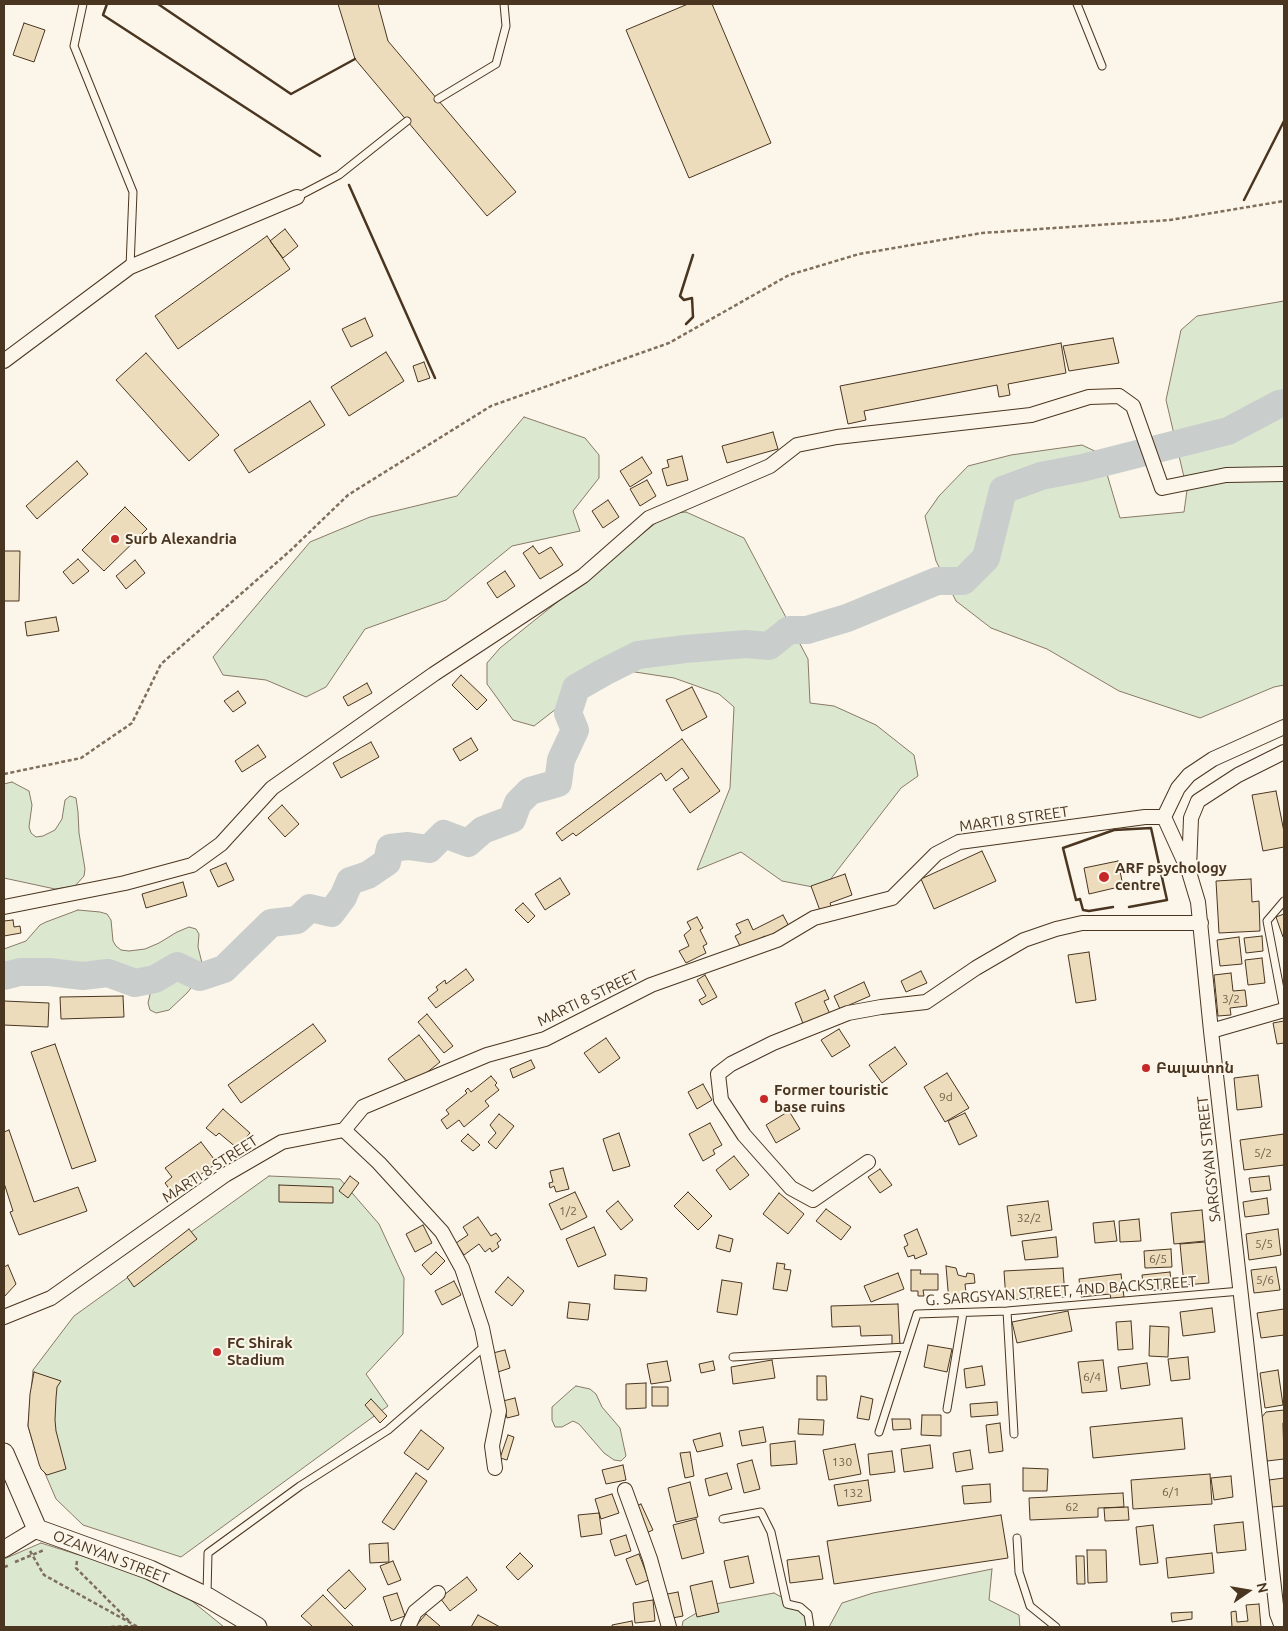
<!DOCTYPE html>
<meta charset="utf-8">
<style>
body{margin:0}
#map{position:relative;width:1288px;height:1631px;overflow:hidden;background:#fbf6e9;font-family:Ubuntu,sans-serif}
canvas{display:block}
.frame{position:absolute;inset:0;border:5px solid #4a3520;pointer-events:none}
.north{position:absolute;left:1223px;top:1566px;width:50px;height:50px;-webkit-text-stroke:4px #fbf6e9;paint-order:stroke;rotate:77deg;font-size:14px;font-weight:700;line-height:20px;text-align:center;color:#4a3520}
.north::after{content:'';display:block;margin:auto;width:18px;height:22px;background:#4a3520;clip-path:polygon(50% 0,100% 100%,50% 72%,0 100%)}
</style>
<div id="map">
<canvas width="1288" height="1631"></canvas>
<div class="frame"></div>
<div class="north">N</div>
</div>
<script>
const ctx = document.querySelector('canvas').getContext('2d');
ctx.lineJoin = 'round';
function paint(path, color) { ctx.fillStyle = color; ctx.fill(path, 'evenodd'); }
const toPath = rows => new Path2D(rows.map(r => 'M' + r).join(''));
function trace(path, color, width, dash) { ctx.strokeStyle = color; ctx.lineWidth = width; ctx.lineCap = dash ? 'butt' : 'round'; ctx.setLineDash(dash || []); ctx.stroke(path); }
function drawText(font, color, halo, rows, align = 'center') {
  ctx.font = font + ' Ubuntu,"Noto Sans Armenian",sans-serif'; ctx.lineWidth = 4; ctx.setLineDash([]); ctx.textBaseline = 'middle'; ctx.strokeStyle = halo; ctx.fillStyle = color; for (const [text, x, y, turn = 0] of rows) {
    ctx.save(); ctx.translate(x, y); ctx.rotate((+turn || 0) * Math.PI / 180); ctx.textAlign = isNaN(turn) ? turn : align; if (halo) ctx.strokeText(text, 0, 0); ctx.fillText(text, 0, 0); ctx.restore();
  }
}
const green = toPath([
 [1284,301,1284,685,1274,687,1200,718,1119,691,1047,649,991,628,956,601,936,561,925,516,939,496,968,466,1011,455,1082,445,1101,454,1120,518,1184,512,1187,490,1166,400,1181,330,1197,316,1284,301],
 [524,417,585,438,599,455,599,478,573,511,580,531,512,546,446,600,365,629,326,687,306,697,266,680,223,675,213,657,310,542,370,517,457,496,524,417],
 [686,512,744,538,808,659,810,703,834,706,876,725,914,755,918,776,901,788,823,889,782,881,741,852,697,870,730,788,734,707,719,694,674,678,609,668,534,726,513,720,487,684,487,663,500,648,667,514,686,512],
 [12,782,29,791,32,805,29,827,31,833,36,837,43,836,55,830,62,819,65,800,70,796,76,798,78,812,79,833,85,869,84,876,75,886,55,889,4,878,4,784,12,782],
 [78,910,100,912,107,914,111,920,113,941,116,946,121,950,129,951,145,949,159,943,177,932,189,927,196,929,199,934,198,947,203,967,203,973,187,993,169,1010,156,1013,150,1010,148,1003,151,990,150,983,145,979,138,978,117,976,108,973,66,971,49,972,4,983,4,949,26,941,40,925,46,922,78,910],
 [269,1176,340,1179,379,1224,404,1278,403,1334,366,1374,388,1406,181,1557,83,1525,56,1499,35,1450,28,1426,33,1370,74,1316,269,1176],
 [576,1386,590,1389,596,1394,602,1407,620,1428,626,1456,621,1461,614,1460,604,1453,579,1424,573,1421,562,1427,555,1427,552,1420,552,1407,571,1390,576,1386],
 [41,1543,171,1584,224,1627,4,1627,4,1559,41,1543],
 [992,1569,989,1600,1019,1615,1020,1627,829,1627,842,1603,873,1593,992,1569],
 [774,1593,800,1607,808,1614,808,1627,682,1627,683,1621,710,1605,774,1593]
]);
paint(green, '#dce7d0');
trace(green, '#887966', 1);
trace(toPath([
 [4,976,20,972,49,972,83,976,108,973,135,983,155,979,177,966,200,977,224,969,271,923,297,920,310,908,331,913,343,897,350,881,368,875,387,862,390,848,408,846,429,849,444,834,468,843,483,830,512,819,518,803,530,791,558,783,561,760,575,730,568,713,576,688,604,672,638,655,685,649,746,644,769,646,789,630,807,630,847,618,937,581,963,581,986,558,1003,490,1041,476,1082,468,1228,431,1279,404,1284,403]
]), '#c9cecd', 28);
const building = toPath([
 [338,4,378,4,388,41,516,192,487,216,355,59,338,4],
 [688,4,712,4,771,143,689,178,626,30,688,4],
 [24,23,45,30,34,62,13,55,24,23],
 [285,229,298,246,283,258,270,241,285,229],
 [267,236,290,269,178,349,155,316,267,236],
 [365,318,373,336,351,347,342,329,365,318],
 [1113,338,1119,363,1069,371,1063,346,1113,338],
 [1061,343,1066,373,1008,384,1010,395,999,397,997,385,864,411,866,420,848,424,840,386,1061,343],
 [386,352,404,381,349,416,331,387,386,352],
 [146,353,219,435,189,461,116,380,146,353],
 [424,362,430,378,418,382,413,366,424,362],
 [310,401,325,425,249,473,234,450,310,401],
 [773,432,778,449,727,463,722,446,773,432],
 [682,456,688,480,667,486,662,469,669,467,667,460,682,456],
 [642,457,652,473,630,487,620,471,642,457],
 [77,461,88,474,37,519,26,506,77,461],
 [647,480,656,496,640,506,630,489,647,480],
 [608,500,619,517,603,528,592,511,608,500],
 [125,507,147,529,104,571,82,550,125,507],
 [533,546,539,554,551,547,563,565,540,579,523,553,533,546],
 [4,551,20,551,19,601,4,601,4,551],
 [78,559,89,571,73,584,63,572,78,559],
 [135,560,145,573,126,589,116,576,135,560],
 [505,571,515,586,497,598,487,583,505,571],
 [56,617,59,631,27,636,25,622,56,617],
 [461,675,487,700,477,710,452,685,461,675],
 [367,683,372,693,348,706,343,697,367,683],
 [692,687,707,717,682,731,666,700,692,687],
 [238,691,246,703,233,712,224,701,238,691],
 [471,738,478,750,460,761,453,749,471,738],
 [682,739,720,791,690,813,673,789,689,778,682,768,666,781,661,773,576,836,573,833,562,841,556,833,682,739],
 [371,742,379,757,341,778,333,763,371,742],
 [258,745,266,757,242,772,235,761,258,745],
 [1276,791,1284,832,1284,847,1263,851,1252,795,1276,791],
 [282,805,299,824,285,837,268,818,282,805],
 [982,851,996,881,934,909,921,879,982,851],
 [1118,861,1123,886,1089,894,1084,868,1118,861],
 [226,863,234,880,218,887,210,870,226,863],
 [845,874,852,895,830,903,833,912,822,916,811,886,845,874],
 [560,878,570,894,545,910,535,894,560,878],
 [1251,879,1252,902,1259,901,1260,931,1219,933,1216,881,1251,879],
 [183,882,187,896,146,908,142,894,183,882],
 [523,903,535,916,528,923,515,910,523,903],
 [1284,914,1284,937,1283,937,1276,917,1284,914],
 [783,915,790,928,766,938,765,936,741,948,735,936,741,933,736,924,748,919,753,930,783,915],
 [697,917,703,928,700,930,707,944,703,946,706,953,686,963,679,951,689,946,684,935,691,929,687,922,697,917],
 [13,920,14,927,20,926,21,933,4,936,4,921,13,920],
 [1262,936,1263,951,1246,953,1244,938,1262,936],
 [1239,937,1242,964,1220,966,1217,940,1239,937],
 [1089,952,1096,1000,1076,1003,1068,955,1089,952],
 [1262,958,1265,983,1248,985,1245,960,1262,958],
 [466,969,474,980,436,1008,428,998,438,990,436,987,445,980,446,984,466,969],
 [921,971,927,983,906,992,901,981,921,971],
 [1231,973,1233,991,1245,990,1247,1006,1230,1008,1231,1015,1218,1016,1214,975,1231,973],
 [705,975,717,997,702,1005,699,1000,706,996,697,980,705,975],
 [864,982,870,996,840,1009,834,996,864,982],
 [825,990,829,999,824,1001,830,1014,804,1026,795,1003,825,990],
 [123,996,124,1017,61,1019,60,997,123,996],
 [4,1001,49,1003,48,1027,4,1025,4,1001],
 [427,1014,453,1046,444,1053,418,1022,427,1014],
 [1284,1021,1284,1043,1277,1044,1273,1023,1284,1021],
 [313,1024,326,1041,241,1103,228,1085,313,1024],
 [839,1029,850,1046,832,1057,821,1040,839,1029],
 [419,1035,440,1062,410,1086,388,1059,419,1035],
 [606,1038,620,1058,599,1073,584,1053,606,1038],
 [55,1044,96,1161,72,1169,31,1052,55,1044],
 [895,1047,907,1064,882,1083,869,1065,895,1047],
 [531,1060,535,1068,513,1078,510,1069,531,1060],
 [947,1073,969,1108,945,1122,924,1087,947,1073],
 [1258,1075,1262,1107,1237,1110,1234,1078,1258,1075],
 [491,1076,497,1083,495,1085,499,1090,485,1101,489,1106,464,1127,459,1120,447,1129,441,1120,449,1114,446,1110,467,1093,465,1091,468,1088,471,1092,491,1076],
 [703,1084,712,1100,697,1109,688,1092,703,1084],
 [223,1109,250,1133,237,1148,219,1133,216,1136,206,1128,223,1109],
 [789,1111,800,1129,776,1143,766,1125,789,1111],
 [965,1113,977,1136,959,1145,948,1121,965,1113],
 [499,1114,514,1126,496,1149,488,1142,496,1133,490,1125,499,1114],
 [710,1123,722,1145,713,1150,715,1154,703,1161,689,1134,710,1123],
 [9,1130,34,1202,78,1187,87,1211,19,1235,10,1212,13,1211,4,1183,4,1132,9,1130],
 [619,1133,630,1166,613,1171,603,1139,619,1133],
 [468,1134,480,1145,473,1151,461,1141,468,1134],
 [1284,1134,1284,1165,1244,1170,1240,1140,1284,1134],
 [201,1142,217,1163,173,1194,165,1183,172,1177,165,1168,201,1142],
 [734,1156,749,1175,730,1190,716,1170,734,1156],
 [563,1168,569,1189,556,1192,554,1186,550,1188,549,1183,553,1182,550,1171,563,1168],
 [880,1169,892,1185,880,1193,868,1177,880,1169],
 [350,1176,359,1183,348,1198,339,1191,350,1176],
 [1269,1176,1271,1190,1251,1192,1249,1178,1269,1176],
 [279,1185,333,1187,333,1203,279,1202,279,1185],
 [575,1192,587,1217,561,1230,549,1204,575,1192],
 [688,1192,712,1216,698,1230,674,1206,688,1192],
 [779,1193,804,1214,788,1234,763,1214,779,1193],
 [1267,1198,1269,1214,1245,1217,1243,1202,1267,1198],
 [618,1201,633,1220,621,1230,606,1211,618,1201],
 [1048,1201,1052,1230,1011,1236,1007,1206,1048,1201],
 [826,1209,851,1227,841,1240,816,1221,826,1209],
 [1202,1210,1205,1241,1174,1244,1171,1213,1202,1210],
 [478,1217,491,1236,496,1233,501,1240,497,1243,499,1247,492,1252,490,1248,485,1252,479,1244,464,1255,456,1243,468,1235,463,1227,478,1217],
 [1139,1219,1141,1241,1120,1242,1119,1221,1139,1219],
 [1114,1221,1117,1241,1095,1243,1093,1223,1114,1221],
 [423,1225,432,1243,415,1252,406,1234,423,1225],
 [594,1227,606,1255,578,1267,566,1239,594,1227],
 [189,1229,197,1239,134,1287,127,1277,189,1229],
 [917,1229,927,1254,915,1259,914,1255,908,1257,904,1247,908,1245,904,1235,917,1229],
 [1278,1229,1281,1255,1249,1260,1246,1234,1278,1229],
 [719,1235,733,1239,730,1252,716,1248,719,1235],
 [1056,1237,1058,1257,1025,1260,1022,1241,1056,1237],
 [1205,1242,1209,1283,1184,1285,1180,1244,1205,1242],
 [1171,1249,1172,1267,1145,1268,1144,1251,1171,1249],
 [436,1252,445,1261,431,1275,422,1265,436,1252],
 [777,1263,785,1264,784,1269,791,1270,787,1291,773,1289,777,1263],
 [8,1265,16,1284,4,1297,4,1267,8,1265],
 [946,1266,956,1268,958,1275,966,1277,967,1273,974,1274,975,1283,965,1284,967,1301,949,1302,946,1266],
 [1276,1267,1280,1290,1254,1293,1251,1270,1276,1267],
 [1063,1268,1065,1297,1006,1300,1004,1271,1063,1268],
 [911,1270,921,1270,920,1274,938,1274,938,1290,923,1290,924,1296,918,1296,918,1291,911,1291,911,1270],
 [1170,1272,1172,1289,1144,1291,1142,1275,1170,1272],
 [898,1273,904,1289,871,1302,864,1286,898,1273],
 [1121,1274,1124,1297,1111,1299,1110,1294,1081,1297,1079,1279,1121,1274],
 [615,1275,647,1278,646,1291,614,1289,615,1275],
 [508,1277,524,1291,512,1306,495,1292,508,1277],
 [722,1280,742,1283,737,1315,717,1312,722,1280],
 [454,1281,461,1295,442,1305,435,1291,454,1281],
 [569,1302,590,1304,588,1320,567,1318,569,1302],
 [898,1304,900,1346,892,1346,892,1335,861,1336,860,1326,832,1327,831,1306,898,1304],
 [1212,1308,1215,1332,1183,1336,1180,1312,1212,1308],
 [1284,1309,1284,1335,1261,1338,1257,1313,1284,1309],
 [1068,1311,1072,1331,1017,1343,1012,1322,1068,1311],
 [1131,1321,1133,1349,1118,1350,1116,1322,1131,1321],
 [1150,1326,1169,1327,1168,1357,1149,1356,1150,1326],
 [928,1345,952,1349,947,1372,924,1367,928,1345],
 [505,1350,510,1368,498,1372,493,1353,505,1350],
 [1188,1357,1190,1379,1171,1381,1168,1359,1188,1357],
 [772,1360,775,1378,733,1384,731,1367,772,1360],
 [1103,1360,1107,1391,1082,1393,1078,1362,1103,1360],
 [667,1361,671,1381,651,1384,647,1364,667,1361],
 [713,1361,715,1370,701,1373,699,1364,713,1361],
 [1147,1363,1150,1385,1121,1389,1118,1367,1147,1363],
 [982,1366,985,1385,966,1388,964,1369,982,1366],
 [1278,1370,1283,1405,1265,1408,1260,1373,1278,1370],
 [34,1372,61,1381,57,1387,56,1398,55,1420,56,1431,66,1469,47,1475,41,1469,39,1464,28,1426,30,1394,34,1372],
 [817,1376,826,1376,827,1400,817,1400,817,1376],
 [646,1383,646,1408,626,1409,626,1384,646,1383],
 [652,1387,668,1387,668,1406,652,1406,652,1387],
 [861,1396,873,1399,869,1420,857,1418,861,1396],
 [515,1398,519,1415,507,1418,503,1401,515,1398],
 [371,1399,387,1416,380,1423,365,1405,371,1399],
 [997,1402,998,1415,971,1417,970,1404,997,1402],
 [1284,1410,1284,1423,1283,1423,1284,1459,1267,1461,1261,1418,1266,1412,1284,1410],
 [922,1415,941,1415,941,1436,921,1435,922,1415],
 [1182,1418,1185,1449,1093,1458,1090,1427,1182,1418],
 [799,1419,824,1420,823,1435,798,1434,799,1419],
 [892,1419,910,1419,911,1429,893,1430,892,1419],
 [1000,1423,1003,1451,989,1453,986,1425,1000,1423],
 [763,1427,766,1442,742,1446,739,1431,763,1427],
 [421,1430,444,1448,428,1470,404,1453,421,1430],
 [720,1433,723,1446,697,1452,693,1440,720,1433],
 [508,1435,514,1437,507,1460,500,1458,508,1435],
 [795,1441,797,1464,771,1466,770,1444,795,1441],
 [855,1444,861,1474,829,1480,823,1450,855,1444],
 [930,1445,933,1468,904,1472,901,1449,930,1445],
 [970,1450,973,1469,956,1472,953,1453,970,1450],
 [892,1451,895,1472,870,1475,868,1454,892,1451],
 [690,1452,694,1476,685,1478,680,1453,690,1452],
 [752,1460,760,1489,744,1493,737,1464,752,1460],
 [623,1465,626,1480,606,1484,602,1470,623,1465],
 [1023,1468,1048,1469,1047,1491,1023,1491,1023,1468],
 [416,1473,427,1481,394,1530,382,1522,416,1473],
 [727,1473,732,1489,709,1496,705,1479,727,1473],
 [1210,1474,1212,1504,1133,1509,1131,1480,1210,1474],
 [1231,1476,1233,1497,1214,1500,1211,1478,1231,1476],
 [1284,1478,1284,1506,1272,1507,1269,1480,1284,1478],
 [868,1480,871,1501,838,1506,834,1485,868,1480],
 [690,1482,698,1517,676,1522,668,1488,690,1482],
 [990,1484,991,1502,964,1504,962,1486,990,1484],
 [1123,1493,1124,1507,1098,1508,1098,1517,1030,1520,1029,1498,1123,1493],
 [612,1494,619,1513,601,1519,595,1499,612,1494],
 [641,1504,653,1530,644,1534,632,1508,641,1504],
 [1128,1507,1129,1520,1105,1521,1104,1508,1128,1507],
 [599,1513,602,1534,581,1537,578,1515,599,1513],
 [1001,1515,1008,1558,834,1584,827,1541,1001,1515],
 [696,1519,704,1553,682,1559,673,1525,696,1519],
 [1243,1522,1246,1550,1217,1553,1214,1525,1243,1522],
 [1153,1525,1158,1563,1140,1565,1136,1527,1153,1525],
 [626,1535,631,1551,615,1556,610,1540,626,1535],
 [388,1543,389,1562,370,1563,369,1544,388,1543],
 [1087,1550,1106,1550,1107,1582,1088,1583,1087,1550],
 [520,1553,533,1566,518,1580,506,1567,520,1553],
 [1212,1553,1214,1573,1168,1578,1166,1558,1212,1553],
 [639,1554,649,1580,636,1585,626,1559,639,1554],
 [748,1556,754,1583,730,1588,724,1561,748,1556],
 [819,1556,823,1579,790,1583,787,1560,819,1556],
 [1076,1556,1084,1556,1085,1584,1077,1584,1076,1556],
 [393,1561,401,1580,388,1585,380,1566,393,1561],
 [349,1570,366,1589,345,1609,327,1590,349,1570],
 [467,1577,477,1590,450,1611,440,1598,467,1577],
 [712,1581,719,1612,697,1617,690,1586,712,1581],
 [678,1592,683,1616,667,1619,662,1595,678,1592],
 [397,1593,405,1616,391,1621,383,1597,397,1593],
 [323,1595,354,1627,313,1627,301,1616,323,1595],
 [653,1600,655,1621,635,1623,633,1603,653,1600],
 [1259,1604,1261,1627,1232,1627,1231,1612,1236,1611,1237,1622,1248,1621,1246,1605,1259,1604],
 [1192,1612,1192,1619,1172,1622,1171,1613,1192,1612],
 [426,1614,440,1626,439,1627,415,1627,426,1614],
 [478,1615,500,1627,471,1627,478,1615],
 [632,1621,633,1627,612,1627,612,1625,632,1621]
]);
paint(building, '#ecdcbc');
trace(building, '#4a3520', 1);
const service = toPath([
 [83,4,74,46,133,192,130,267],
 [1077,4,1102,66],
 [438,99,496,64,506,26,504,4],
 [297,197,339,175,407,121],
 [1284,1010,1267,921,1284,901],
 [1007,1311,1014,1434],
 [733,1357,906,1347],
 [947,1409,963,1313],
 [879,1432,917,1314,1007,1311,1241,1291],
 [723,1519,761,1512,771,1532,787,1604,800,1607,808,1614,810,1627],
 [1017,1538,1019,1572,1030,1606,1056,1627],
 [207,1594,208,1553,300,1486,388,1430,486,1345]
]);
const minor = toPath([
 [4,361,130,267,297,197],
 [1189,869,1191,818,1198,801,1238,775,1284,752],
 [4,907,125,883,192,865,221,844,272,788,434,674,583,576,649,518,770,466,797,445,837,437,1031,415,1089,397,1119,396,1133,406,1162,488,1226,475,1284,474],
 [1211,1031,1284,1010],
 [344,1130,379,1163,442,1232,462,1268,482,1328,499,1411,492,1446,495,1468],
 [868,1162,813,1200,791,1188,744,1135,721,1100,718,1074,731,1064,773,1043,848,1013,881,1007,926,1002,976,968,1024,940,1056,929,1082,923,1201,923],
 [4,1317,51,1298,225,1175,282,1142,344,1130,363,1107,487,1055,545,1039,651,985,777,940,814,918,892,898,936,854,959,842,1145,817,1164,817],
 [625,1490,650,1559,669,1627],
 [408,1627,415,1612,438,1593],
 [1282,1627,1277,1614,1211,1031,1198,902,1189,872,1164,817,1178,788,1189,775,1213,759,1284,727]
]);
const tertiary = toPath([
 [4,1549,37,1529]
]);
const secondary = toPath([
 [4,1453,37,1529,150,1570,207,1597,257,1627]
]);
trace(service, '#4a3520', 9);
trace(minor, '#4a3520', 16);
trace(tertiary, '#4a3520', 18);
trace(secondary, '#4a3520', 21);
trace(toPath([
 [4,774,81,758,132,723,161,664,291,550,348,495,491,406,669,343,789,275,859,254,982,233,1170,220,1284,201],
 [30,1551,44,1575,138,1627],
 [77,1561,76,1568,131,1623],
 [15,1562,44,1550],
 [4,1567,10,1565],
 [111,1627,133,1626]
]), '#7f6f5c', 2.5, [4, 2.5]);
trace(service, '#fbf6e9', 7);
trace(minor, '#fbf6e9', 14);
trace(tertiary, '#fbf6e9', 16);
trace(secondary, '#fbf6e9', 19);
trace(toPath([
 [107,4,103,15,320,156],
 [158,4,291,94,355,59],
 [349,185,435,378],
 [1244,200,1284,121],
 [686,324,693,317,692,298,684,300,680,296,693,255],
 [1113,907,1089,911,1083,910,1080,899,1076,900,1063,848,1114,830,1151,828,1167,900,1129,907]
]), '#4a3520', 2.5);
for (const [x, y, r, color] of [
 [115,539,5,"#c62828"],
 [1104,877,6,"#c62828"],
 [1146,1068,5,"#c62828"],
 [764,1099,5,"#c62828"],
 [217,1352,5,"#c62828"]
]) { const dot = new Path2D(); dot.arc(x, y, r, 0, 2 * Math.PI); ctx.fillStyle = color; ctx.fill(dot); trace(dot, '#fbf6e9', 2); }
drawText('12px', '#725f47', null, [
 ["3/2",1231,999],
 ["9d",946,1097],
 ["5/2",1263,1153],
 ["1/2",568,1211],
 ["32/2",1029,1218],
 ["5/5",1264,1244],
 ["6/5",1158,1259],
 ["5/6",1265,1280],
 ["6/4",1092,1377],
 ["130",842,1462],
 ["6/1",1171,1492],
 ["132",853,1493],
 ["62",1072,1507]
]);
drawText('bold 15px', '#4a3520', '#fbf6e9', [
 ["Surb Alexandria",125,539],
 ["ARF psychology",1115,868],
 ["centre",1115,885],
 ["Բալատոն",1156,1068],
 ["Former touristic",774,1090],
 ["base ruins",774,1107],
 ["FC Shirak",227,1343],
 ["Stadium",227,1360]
], 'left');
drawText('15px', '#4a3520', '#fbf6e9', [
 ["MARTI 8 STREET",1014,819,-8],
 ["MARTI 8 STREET",588,998,-26],
 ["SARGSYAN STREET",1209,1159,-96],
 ["MARTI 8 STREET",210,1169,-33],
 ["G. SARGSYAN STREET, 4ND BACKSTREET",1061,1291,-4],
 ["OZANYAN STREET",111,1557,21]
]);
</script>
